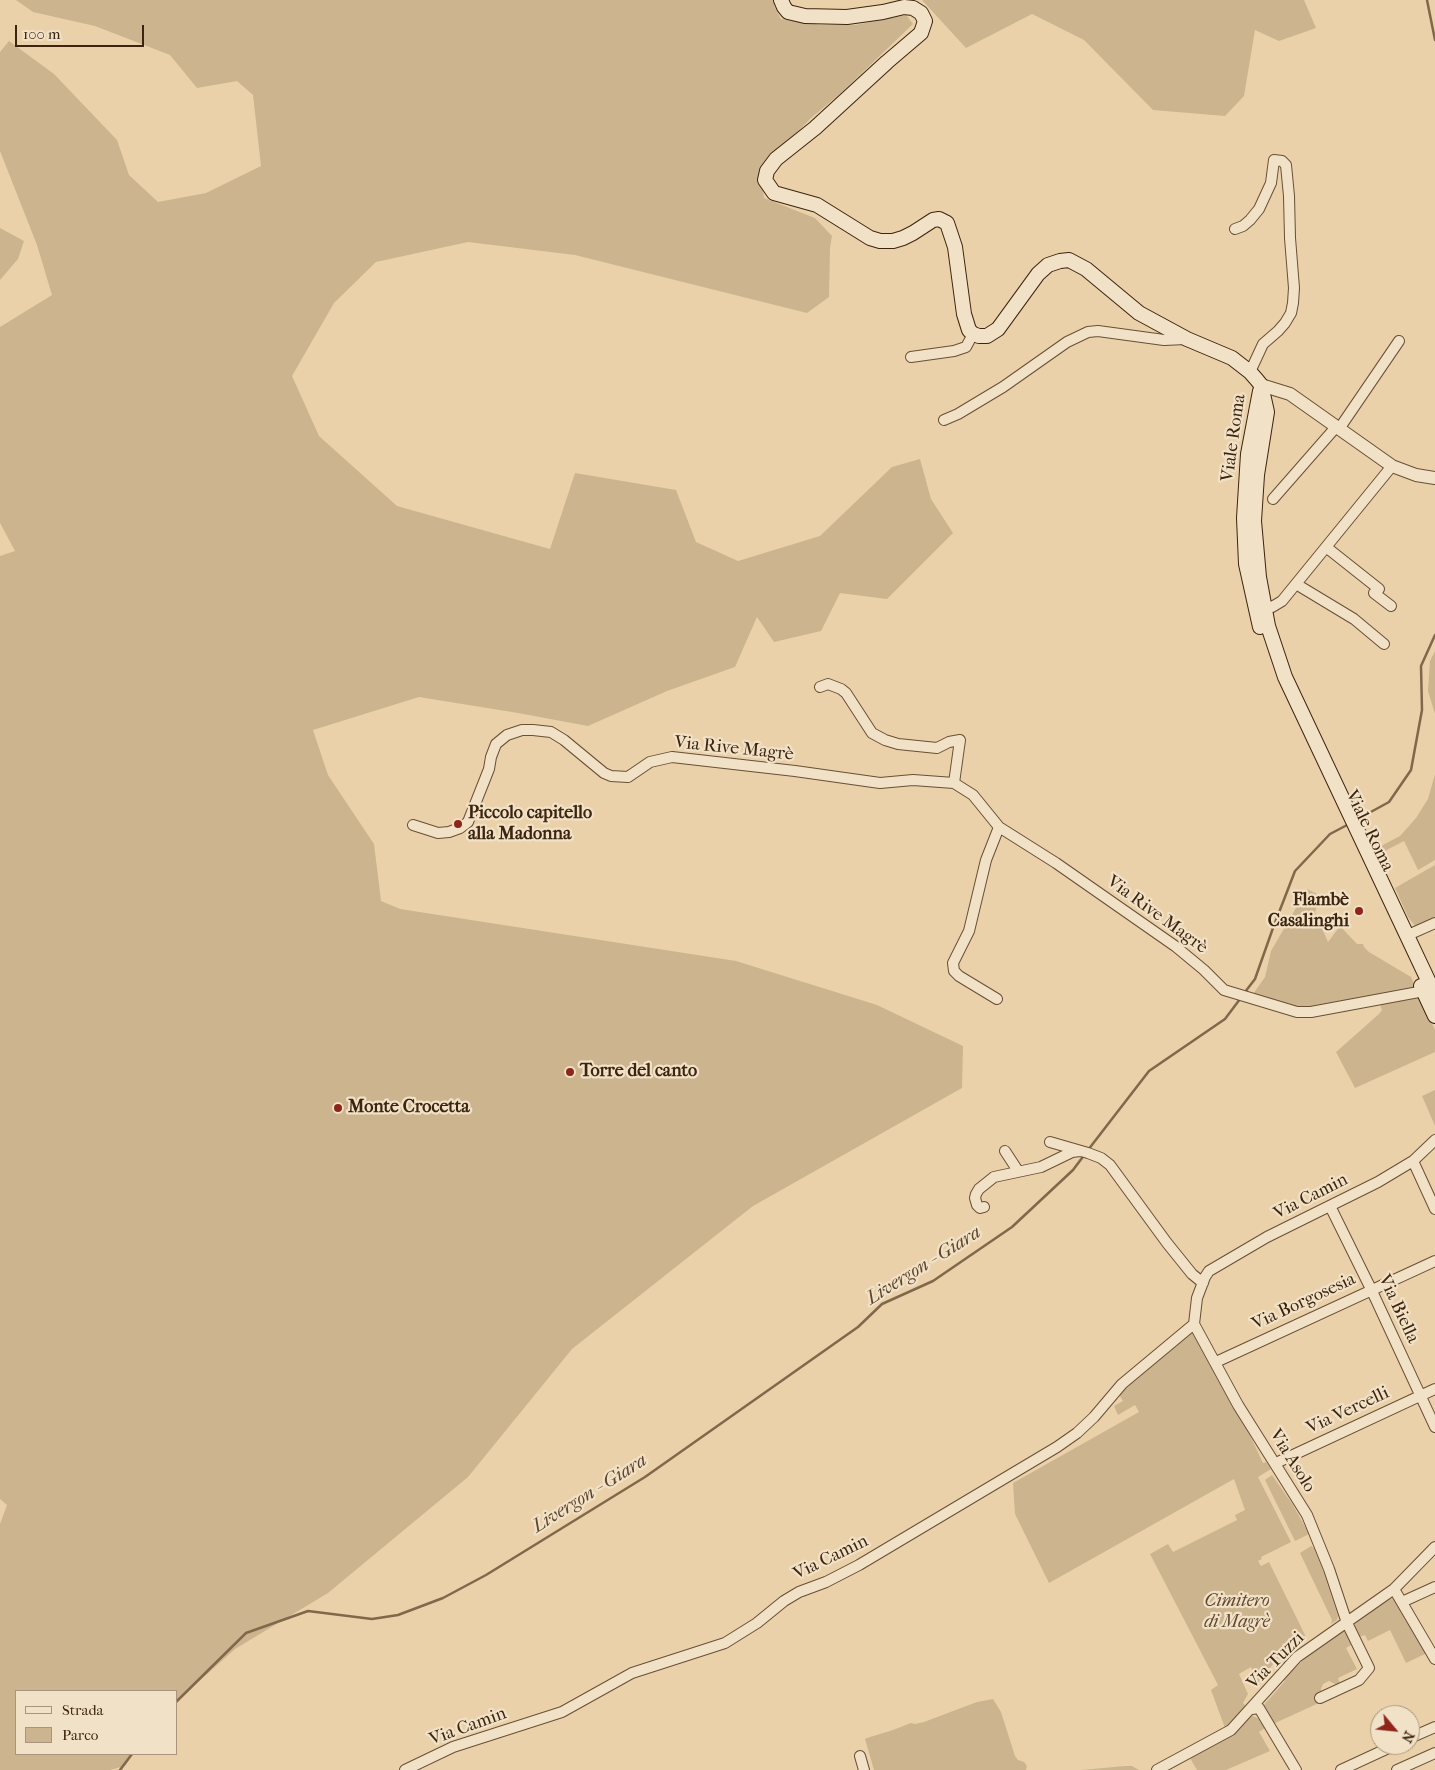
<!DOCTYPE html>
<meta charset="utf-8">
<style>
body{margin:0}
#map{position:relative;width:1435px;height:1770px;overflow:hidden;background:#ead1a9;font-family:"IM FELL French Canon",serif}
canvas{display:block}
.legend{position:absolute;left:15px;top:1690px;width:162px;height:65px;box-sizing:border-box;background:#f1e1c7;border:1px solid #a9957d;margin:0;padding:6px 9px;list-style:none;font-size:15px;color:#3c240e}
.legend li{display:flex;align-items:center;gap:10px;height:25px}
.legend b{width:25px;border:1px solid #a9957d}
.north{position:absolute;left:1370px;top:1705px;width:50px;height:50px;box-sizing:border-box;background:#f1e1c7;border:1px solid #a9957d;border-radius:50%;rotate:118deg;font-size:14px;font-weight:700;line-height:20px;text-align:center;color:#3c240e}
.north::after{content:'';display:block;margin:auto;width:18px;height:22px;background:#8f2418;clip-path:polygon(50% 0,100% 100%,50% 72%,0 100%)}
.scale{position:absolute;left:15px;top:25px;width:129px;height:22px;box-sizing:border-box;border:2px solid #3c240e;border-top:0;padding-left:6px;font-size:15px;line-height:18px;white-space:nowrap;color:#3c240e;-webkit-text-stroke:4px #f1e1c7;paint-order:stroke}
</style>
<div id="map">
<canvas width="1435" height="1770"></canvas>
<ul class="legend">
<li><b style="height:6px;background:#f1e1c7"></b>Strada</li>
<li><b style="height:14px;background:#ccb48f"></b>Parco</li>
</ul>
<div class="north">N</div>
<div class="scale">100 m</div>
</div>
<script>
const ctx = document.querySelector('canvas').getContext('2d');
ctx.lineJoin = 'round';
function paint(path, color) { ctx.fillStyle = color; ctx.fill(path, 'evenodd'); }
const toPath = rows => new Path2D(rows.map(r => 'M' + r).join(''));
function trace(path, color, width, dash) { ctx.strokeStyle = color; ctx.lineWidth = width; ctx.lineCap = dash ? 'butt' : 'round'; ctx.setLineDash(dash || []); ctx.stroke(path); }
function drawText(font, color, halo, rows, align = 'center') {
  ctx.font = font + ' "IM FELL French Canon",serif'; ctx.lineWidth = 4.5; ctx.setLineDash([]); ctx.textBaseline = 'middle'; ctx.strokeStyle = halo; ctx.fillStyle = color; for (const [text, x, y, turn = 0] of rows) {
    ctx.save(); ctx.translate(x, y); ctx.rotate((+turn || 0) * Math.PI / 180); ctx.textAlign = isNaN(turn) ? turn : align; if (halo) ctx.strokeText(text, 0, 0); ctx.fillText(text, 0, 0); ctx.restore();
  }
}
paint(toPath([
 [16,0,776,0,774,6,781,19,821,25,855,25,906,15,913,24,841,93,811,118,776,154,761,174,764,198,815,218,832,236,830,248,829,297,807,313,575,255,468,242,376,262,334,303,292,376,319,436,397,506,550,549,575,473,676,490,696,542,738,561,820,536,892,467,920,459,931,499,953,533,887,599,840,593,821,631,774,642,757,617,735,667,667,691,588,726,518,713,419,697,313,730,328,775,374,844,381,901,400,909,736,961,877,1005,963,1046,962,1088,753,1206,572,1349,468,1477,328,1593,235,1649,176,1702,176,1691,16,1691,16,1754,133,1754,125,1766,110,1770,0,1770,0,1524,7,1505,0,1499,0,556,15,551,0,523,0,327,52,295,37,245,0,151,0,52,9,41,54,74,117,140,129,175,158,202,206,193,261,166,253,95,237,81,197,88,170,55,95,26,33,12],
 [922,0,1304,0,1316,28,1279,41,1255,30,1244,96,1225,116,1153,110,1084,40,1032,14,966,48],
 [0,228,24,241,18,259,0,280],
 [1435,651,1435,714,1428,691,1430,661],
 [1435,774,1435,860,1418,870,1404,841,1379,854,1375,849,1400,836,1416,818,1428,799],
 [1435,865,1435,918,1415,926,1408,917,1395,888],
 [1307,889,1321,896,1315,912,1328,942,1340,926,1357,944,1363,944,1364,947,1369,952,1411,977,1414,984,1412,989,1301,1009,1251,997,1265,977,1271,951],
 [1418,997,1420,998,1435,1030,1435,1052,1355,1088,1336,1052,1379,1014,1382,1010,1379,1002],
 [1435,1090,1435,1126,1422,1096],
 [1191,1330,1237,1408,1263,1463,1266,1462,1271,1469,1258,1477,1291,1542,1261,1557,1262,1559,1258,1561,1261,1566,1269,1562,1306,1637,1276,1652,1278,1658,1258,1683,1251,1667,1239,1674,1248,1694,1243,1703,1247,1707,1225,1728,1211,1690,1218,1685,1150,1554,1168,1544,1173,1552,1237,1520,1235,1515,1245,1510,1234,1479,1049,1583,1015,1514,1013,1483,1139,1412,1135,1405,1118,1415,1114,1406,1123,1401,1118,1393],
 [1272,1475,1293,1505,1309,1534,1295,1541,1265,1480],
 [1311,1546,1314,1548,1322,1568,1338,1616,1337,1620,1331,1624,1332,1620,1300,1553],
 [1394,1598,1401,1606,1400,1611,1407,1623,1410,1622,1427,1653,1406,1663,1390,1630,1368,1641,1365,1635,1359,1637,1354,1627,1356,1623,1360,1619,1388,1600],
 [1341,1632,1347,1632,1353,1644,1346,1648,1357,1669,1338,1678,1340,1684,1335,1684,1329,1681,1323,1684,1321,1689,1322,1694,1316,1697,1319,1703,1273,1724,1263,1706,1285,1681,1283,1679,1311,1653],
 [993,1699,1001,1712,1015,1756,1018,1760,1024,1762,1027,1766,1026,1770,874,1770,865,1739,867,1738,893,1730,911,1723,915,1724,924,1722,977,1702],
 [1251,1716,1253,1716,1259,1719,1265,1728,1259,1732,1270,1751,1226,1770,1197,1770,1190,1758,1222,1741],
 [1125,1766,1132,1766,1139,1770,1081,1770]
]), '#ccb48f');
trace(toPath([
 [1427,0,1435,40],
 [1358,819,1389,802,1411,770,1422,710,1421,666,1435,635],
 [1245,992,1255,979,1273,928,1295,871,1330,834,1349,824],
 [1088,1150,1149,1071,1225,1019,1240,999],
 [176,1702,246,1633,308,1611,372,1619,398,1615,443,1598,486,1575,645,1477,858,1327,882,1304,933,1281,1012,1227,1073,1170,1085,1154],
 [120,1770,132,1754]
]), '#81684b', 2.5);
const minor = toPath([
 [1235,229,1243,226,1250,220,1259,209,1271,183,1274,160,1282,161,1286,165,1289,196,1290,238,1294,288,1293,303,1291,313,1285,323,1278,331,1263,344,1250,372],
 [911,357,954,351,966,347,973,334],
 [944,420,958,414,1003,387,1067,342,1088,332,1098,331,1164,340,1186,339],
 [1339,429,1399,341],
 [1273,499,1336,427],
 [1326,547,1379,589,1374,593,1391,606],
 [1296,584,1354,619,1384,644],
 [1265,606,1272,607,1282,601,1392,466],
 [820,687,828,684,841,689,846,693,872,733,885,740,898,744,937,748,949,742,960,740,954,783],
 [413,825,438,833,449,832,460,828,468,822,489,769,491,757,496,744,507,735,522,730,533,730,551,732,564,740,604,773,611,776,628,777,650,762,672,757,795,771,880,783,913,780,954,783,973,795,999,827,1056,863,1175,946,1204,970,1224,990,1297,1012,1311,1012,1424,991],
 [1408,935,1435,923],
 [997,999,959,976,954,971,953,963,969,931,986,860,999,827],
 [1050,1142,1088,1153,1101,1158,1110,1165,1167,1243,1192,1274,1203,1283],
 [1005,1151,1018,1171],
 [1413,1161,1435,1209],
 [1330,1206,1371,1289,1435,1427],
 [984,1207,980,1208,977,1205,975,1198,976,1194,979,1189,994,1177,1041,1167,1072,1152,1080,1151],
 [1194,1324,1238,1405,1307,1515,1329,1569,1347,1623,1369,1668,1359,1680,1320,1698],
 [1216,1362,1435,1261],
 [1276,1463,1435,1389],
 [1394,1589,1435,1659],
 [1402,1602,1435,1587],
 [1252,1709,1259,1708,1296,1770],
 [1410,1738,1435,1727],
 [860,1756,864,1770],
 [405,1770,453,1747,562,1712,632,1673,725,1643,757,1623,784,1601,799,1592,826,1582,859,1565,1057,1447,1077,1433,1094,1417,1122,1384,1194,1324,1197,1298,1205,1277,1209,1271,1267,1237,1378,1182,1413,1161,1435,1140],
 [1157,1770,1231,1730,1297,1657,1394,1589,1435,1547],
 [1341,1770,1395,1745],
 [1397,1770,1435,1753]
]);
const tertiary = toPath([
 [1261,385,1290,394,1392,466,1416,475,1435,478]
]);
const secondary = toPath([
 [781,0,784,7,788,12,805,16,847,17,883,12,904,7,913,8,921,13,925,21,921,33,887,62,815,128,776,159,767,171,765,180,774,193,817,205,870,238,880,241,893,241,903,238,913,233,933,220,939,219,947,223,955,247,964,314,969,330,973,334,979,336,987,336,998,329,1038,274,1048,265,1060,261,1069,260,1086,269,1139,313,1187,339,1232,358,1250,372,1257,380,1261,385,1267,412,1257,475,1254,521,1259,577,1268,626,1285,677,1435,995],
 [1260,391,1248,454,1244,518,1246,564,1260,627],
 [1421,986,1435,1016]
]);
trace(minor, '#684f35', 12);
trace(tertiary, '#684f35', 14);
trace(secondary, '#3c240e', 16);
trace(minor, '#f1e1c7', 10);
trace(tertiary, '#f1e1c7', 12);
trace(secondary, '#f1e1c7', 14);
for (const [x, y, r, color] of [
 [458,824,5,"#8f2418"],
 [1359,911,5,"#8f2418"],
 [570,1072,5,"#8f2418"],
 [338,1108,5,"#8f2418"]
]) { const dot = new Path2D(); dot.arc(x, y, r, 0, 2 * Math.PI); ctx.fillStyle = color; ctx.fill(dot); trace(dot, '#f1e1c7', 2); }
drawText('18px', '#3c240e', '#f1e1c7', [
 ["Viale Roma",1234,438,-82],
 ["Via Rive Magrè",734,749,6],
 ["Viale Roma",1369,831,64],
 ["Via Rive Magrè",1157,915,36],
 ["Via Camin",1311,1197,-27],
 ["Via Borgosesia",1304,1302,-25],
 ["Via Biella",1398,1309,65],
 ["Via Vercelli",1348,1411,-25],
 ["Via Asolo",1292,1461,58],
 ["Via Camin",831,1558,-26],
 ["Via Tuzzi",1276,1661,-45],
 ["Via Camin",468,1727,-20]
]);
drawText('bold 18px', '#3c240e', '#f1e1c7', [
 ["Piccolo capitello",468,814],
 ["alla Madonna",468,835],
 ["Flambè",1349,901,"right"],
 ["Casalinghi",1349,922,"right"],
 ["Torre del canto",580,1072],
 ["Monte Crocetta",348,1108]
], 'left');
drawText('italic 18px', '#60482e', '#f1e1c7', [
 ["Cimitero",1237,1602],
 ["di Magrè",1237,1623]
]);
drawText('italic 19px', '#5e462d', '#f1e1c7', [
 ["Livergon - Giara",924,1266,-32],
 ["Livergon - Giara",590,1494,-32]
]);
</script>
